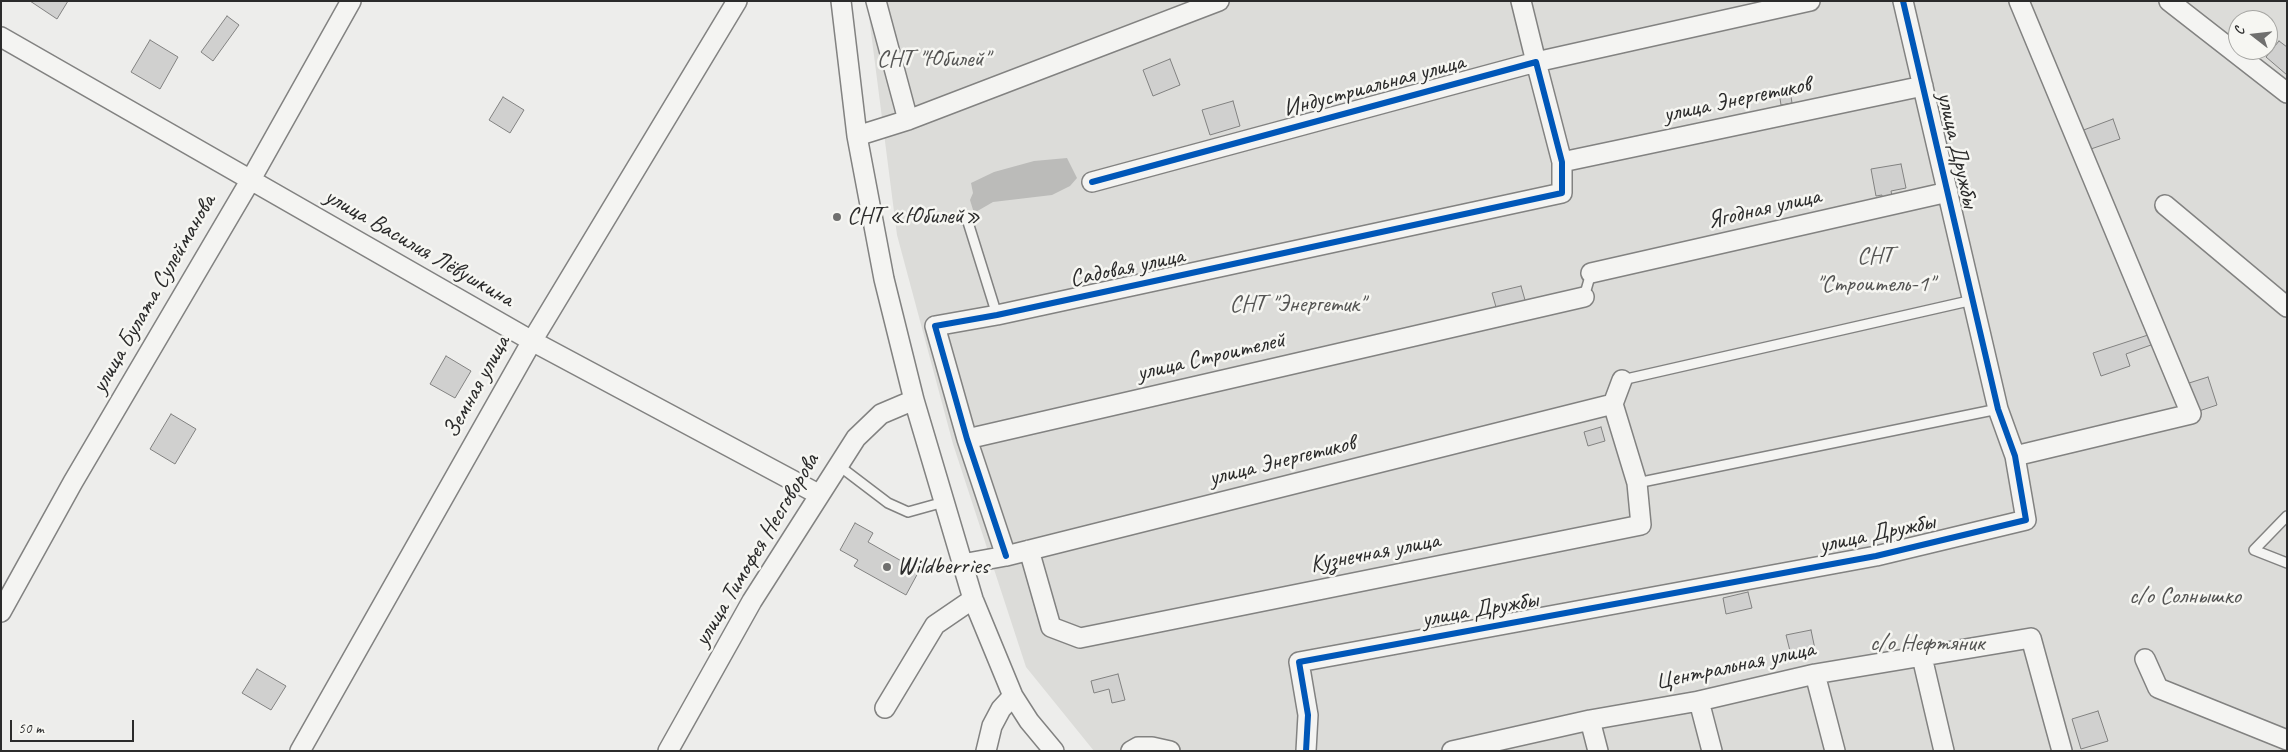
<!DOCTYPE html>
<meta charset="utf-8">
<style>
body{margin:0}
#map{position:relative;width:2288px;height:752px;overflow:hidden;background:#ededeb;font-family:Caveat,sans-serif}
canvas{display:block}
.frame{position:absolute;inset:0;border:2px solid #2b2b2b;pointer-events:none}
.north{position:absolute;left:2228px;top:10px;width:50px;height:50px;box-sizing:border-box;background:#f6f6f2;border:1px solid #a5a5a2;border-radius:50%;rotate:286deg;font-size:14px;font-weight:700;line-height:20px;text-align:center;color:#2b2b2b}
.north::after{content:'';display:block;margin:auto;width:18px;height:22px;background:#6f6f6e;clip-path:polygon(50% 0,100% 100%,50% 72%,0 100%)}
.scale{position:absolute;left:10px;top:720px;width:124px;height:22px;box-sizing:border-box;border:2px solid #2b2b2b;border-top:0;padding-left:6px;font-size:15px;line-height:18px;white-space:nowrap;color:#2b2b2b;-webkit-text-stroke:4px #f6f6f2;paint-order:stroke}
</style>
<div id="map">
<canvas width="2288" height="752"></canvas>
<div class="frame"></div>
<div class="north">С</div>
<div class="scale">50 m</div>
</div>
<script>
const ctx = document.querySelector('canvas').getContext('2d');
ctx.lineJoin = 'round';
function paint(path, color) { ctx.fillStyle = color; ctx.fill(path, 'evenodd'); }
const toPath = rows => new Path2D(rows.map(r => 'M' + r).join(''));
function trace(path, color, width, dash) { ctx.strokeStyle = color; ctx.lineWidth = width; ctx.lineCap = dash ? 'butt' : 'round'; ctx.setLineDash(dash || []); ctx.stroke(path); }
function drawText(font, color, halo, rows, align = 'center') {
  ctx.font = font + ' Caveat,sans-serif'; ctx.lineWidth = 5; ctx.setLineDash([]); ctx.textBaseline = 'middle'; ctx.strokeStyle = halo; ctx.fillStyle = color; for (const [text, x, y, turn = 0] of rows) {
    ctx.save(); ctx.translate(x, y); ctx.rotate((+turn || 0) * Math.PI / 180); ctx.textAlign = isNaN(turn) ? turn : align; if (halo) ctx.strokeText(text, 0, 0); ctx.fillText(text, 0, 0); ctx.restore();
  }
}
paint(toPath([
 [867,1,2287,1,2287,751,1094,751,1026,667,953,444,897,235],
 [2238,20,2268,20,2268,50,2238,50]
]), '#dcdcd9');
paint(toPath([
 [1067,158,1077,178,1070,186,1052,195,993,202,974,213,970,200,973,193,971,183,994,172,1034,161]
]), '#bbbbb9');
const building = toPath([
 [30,1,68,1,57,19,30,1],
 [227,16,239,25,213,61,201,52,227,16],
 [150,40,178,57,160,89,131,72,150,40],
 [2279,41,2287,47,2287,75,2266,57,2279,41],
 [1170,59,1180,85,1153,96,1143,70,1170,59],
 [1790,90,1792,103,1781,105,1779,92,1790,90],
 [503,97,524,110,510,133,489,120,503,97],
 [1233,101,1240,126,1210,135,1202,110,1233,101],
 [2113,119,2120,139,2088,150,2081,131,2113,119],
 [1901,164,1906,188,1891,191,1892,196,1882,198,1882,195,1876,196,1871,169,1901,164],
 [1521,286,1527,307,1498,314,1492,293,1521,286],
 [2148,335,2151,345,2126,354,2130,366,2101,376,2093,353,2148,335],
 [446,356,471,371,455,398,430,384,446,356],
 [2208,377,2217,405,2196,412,2186,384,2208,377],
 [171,414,196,429,175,464,150,449,171,414],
 [1601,427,1605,441,1588,446,1584,432,1601,427],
 [855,523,873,533,868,542,919,571,906,595,854,566,858,560,840,550,855,523],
 [1748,592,1752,608,1726,614,1723,598,1748,592],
 [1811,630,1816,654,1792,659,1786,635,1811,630],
 [257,669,286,686,271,710,242,693,257,669],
 [1118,674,1125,700,1112,703,1109,689,1094,693,1091,681,1118,674],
 [2098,711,2108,741,2081,749,2072,719,2098,711]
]);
paint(building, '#d0d0cf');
trace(building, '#828281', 1);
const service = toPath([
 [967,219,997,315],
 [1584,297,1591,273],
 [1622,380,1973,300],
 [838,465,888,503,908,512,944,502],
 [1637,483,1998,409],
 [2287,516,2254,550,2287,563]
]);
const minor = toPath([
 [841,1,857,136,884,279,914,400,973,599,1013,696,1029,721,1054,751],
 [876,1,908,120],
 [1521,1,1536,62,1810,1],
 [2169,1,2287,93],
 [1,37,532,341,818,494],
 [857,136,908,120,1219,1],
 [1562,162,1923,86],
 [2165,205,2287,307],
 [1591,273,1948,192],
 [967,439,1584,297],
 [2015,456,2191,414,2019,1],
 [1029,550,1051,627,1080,638,1641,525,1637,483,1613,404,1622,380],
 [1006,556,967,439,935,326,997,315,1562,193,1562,162,1536,62,1092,182],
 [962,564,1006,556,1613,404],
 [1,612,73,482,250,181,351,1],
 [1922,657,1944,751],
 [2145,659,2158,688,2287,740],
 [1815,674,1835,751],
 [1699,701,1712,751],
 [885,708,935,625,973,599],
 [1590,720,1598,751],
 [300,751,532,341,737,1],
 [668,751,752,601,856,438,881,414,914,400],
 [986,751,992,726,1001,709,1013,696],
 [1131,751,1138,747,1152,747,1170,751],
 [1306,751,1308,715,1299,662,1876,556,2026,520,2015,456,1998,409,1903,1],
 [1452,751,1590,720,1699,701,1815,674,2031,638,2062,751]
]);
trace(service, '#828281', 12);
trace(minor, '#828281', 22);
trace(service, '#f4f4f2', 9);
trace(minor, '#f4f4f2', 19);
trace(toPath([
 [1006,556,967,439,935,326,997,315,1562,193,1562,162,1536,62,1092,182],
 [1306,751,1308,715,1299,662,1876,556,2026,520,2015,456,1998,409,1903,1]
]), '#0057b8', 6);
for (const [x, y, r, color] of [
 [837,217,5,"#6f6f6e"],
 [887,567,5,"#6f6f6e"]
]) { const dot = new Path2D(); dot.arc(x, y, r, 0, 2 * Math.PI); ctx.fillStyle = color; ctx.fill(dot); trace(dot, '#f6f6f2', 2); }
drawText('24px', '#545453', '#f6f6f2', [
 ["СНТ \"Юбилей\"",933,60],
 ["СНТ",1875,257],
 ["\"Строитель-1\"",1875,285],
 ["СНТ \"Энергетик\"",1297,305],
 ["с/о Солнышко",2185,597],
 ["с/о Нефтяник",1927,644]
]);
drawText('24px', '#2b2b2b', '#f6f6f2', [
 ["Индустриальная улица",1374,86,-15],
 ["улица Энергетиков",1737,100,-12],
 ["улица Дружбы",1957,150,77],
 ["Ягодная улица",1764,209,-13],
 ["улица Василия Лёвушкина",419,248,30],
 ["Садовая улица",1127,268,-12],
 ["улица Булата Сулейманова",154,294,-60],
 ["улица Строителей",1211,357,-13],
 ["Земная улица",477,387,-61],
 ["улица Энергетиков",1282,461,-14],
 ["улица Дружбы",1877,534,-12],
 ["улица Тимофея Несговорова",757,550,-59],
 ["Кузнечная улица",1375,553,-11],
 ["улица Дружбы",1480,610,-10],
 ["Центральная улица",1735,666,-12]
]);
drawText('24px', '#2b2b2b', '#f6f6f2', [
 ["СНТ «Юбилей»",847,217],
 ["Wildberries",897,567]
], 'left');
</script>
